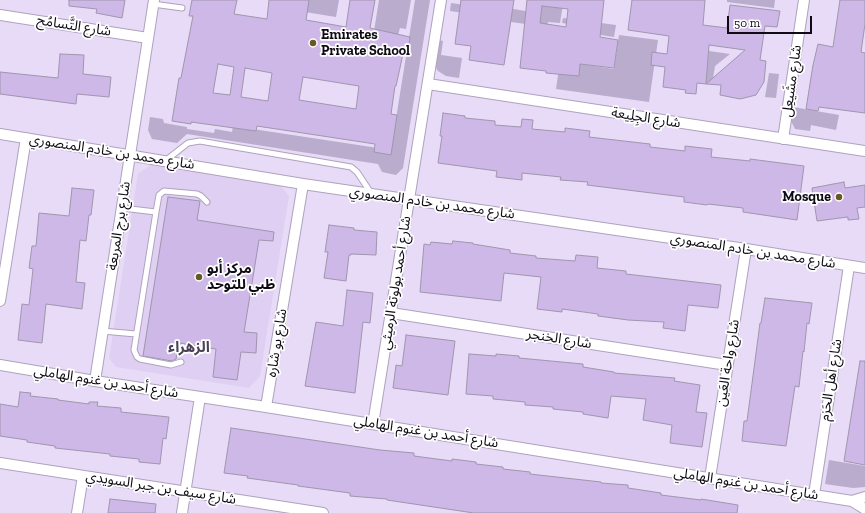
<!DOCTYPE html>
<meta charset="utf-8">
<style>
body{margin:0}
#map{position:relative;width:865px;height:513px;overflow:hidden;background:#e7dbf7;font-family:"Zilla Slab",serif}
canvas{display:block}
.scale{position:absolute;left:727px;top:16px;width:85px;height:18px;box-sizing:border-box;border:2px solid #0f0b14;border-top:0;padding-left:5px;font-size:12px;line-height:14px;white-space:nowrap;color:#0f0b14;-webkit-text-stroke:3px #fff;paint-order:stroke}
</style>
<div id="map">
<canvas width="865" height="513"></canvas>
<div class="scale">50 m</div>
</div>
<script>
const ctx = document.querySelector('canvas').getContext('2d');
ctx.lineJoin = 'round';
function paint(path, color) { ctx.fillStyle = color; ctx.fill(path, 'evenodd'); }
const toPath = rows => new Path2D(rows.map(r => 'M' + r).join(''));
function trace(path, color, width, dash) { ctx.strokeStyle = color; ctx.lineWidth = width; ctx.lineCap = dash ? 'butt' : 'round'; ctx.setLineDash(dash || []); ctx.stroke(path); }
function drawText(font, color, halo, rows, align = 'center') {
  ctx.font = font + ' "Zilla Slab","Noto Sans Arabic",serif'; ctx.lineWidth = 3.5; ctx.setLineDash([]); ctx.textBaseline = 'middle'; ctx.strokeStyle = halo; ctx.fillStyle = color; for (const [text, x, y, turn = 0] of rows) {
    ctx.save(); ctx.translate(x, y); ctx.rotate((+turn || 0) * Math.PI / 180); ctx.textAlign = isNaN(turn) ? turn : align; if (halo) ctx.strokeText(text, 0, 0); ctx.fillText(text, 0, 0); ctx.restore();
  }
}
paint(toPath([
 [152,164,279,184,289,196,260,376,249,388,116,367,109,358,138,174]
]), '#dfd0f3');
paint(toPath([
 [307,0,339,0,336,17,305,12],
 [379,0,411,0,406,29,400,28,398,35,374,31],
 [415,0,430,0,403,168,396,175,382,172,378,164,187,134,177,143,152,139,148,130,150,117,163,119,164,123,187,127,187,129,214,133,215,129,232,132,233,126,391,150],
 [727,0,775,0,774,8,727,2],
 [539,1,563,4,560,23,548,22,547,27,497,20,498,18,450,11,451,3,501,10,502,7,537,13],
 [563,18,616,25,614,37,568,30,569,24,562,23],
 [619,35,658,40,649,102,556,89,560,61,614,69],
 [439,40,443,41,441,55,462,58,459,78,446,76,438,71,435,66],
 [709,51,730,54,715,66,712,84,705,83],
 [769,73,779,74,776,98,765,97],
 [793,107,839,115,836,130,811,125,810,131,795,129,791,121],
 [829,460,865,466,865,487,853,488,825,484]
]), '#baaccc');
const building = toPath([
 [69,0,125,0,122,18,96,13,97,9,69,6,69,0],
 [192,0,237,0,234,14,267,19,269,0,309,0,306,20,346,27,350,0,375,0,370,28,410,37,408,55,403,54,396,86,395,86,391,114,397,115,391,155,374,152,375,144,257,126,256,131,191,122,191,124,172,121,179,78,181,78,193,16,189,16,192,0],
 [218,64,234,67,230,95,213,93,218,64],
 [245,68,272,73,268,101,241,97,245,68],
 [303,77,359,86,356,109,299,100,303,77],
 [461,0,514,0,504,65,469,60,471,46,455,44,461,0],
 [527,0,604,0,600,37,618,40,614,68,580,64,579,76,567,75,546,73,546,71,520,68,527,0],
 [542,6,568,9,566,27,540,23,542,6],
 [632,0,705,0,703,25,727,28,730,5,780,11,777,27,765,26,760,60,766,61,764,82,756,95,740,99,720,95,721,85,706,84,745,50,709,45,706,84,697,83,696,94,685,93,686,90,663,87,665,67,651,65,652,52,667,54,669,36,628,30,632,0],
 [840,0,865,0,865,24,861,52,865,53,865,113,819,107,818,111,806,109,813,65,818,44,833,47,840,0],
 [60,54,84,55,83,74,111,77,109,97,77,94,76,104,0,94,0,72,58,78,60,54],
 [443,113,465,116,465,118,495,121,495,125,521,127,522,119,533,120,532,129,565,132,565,128,590,131,589,137,650,144,650,147,685,151,685,146,712,149,711,157,750,161,750,159,804,166,797,220,743,212,743,208,708,204,707,205,684,202,684,197,587,185,588,182,560,180,561,177,522,173,522,180,496,177,497,171,438,163,442,136,440,136,443,113],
 [844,182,845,188,865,185,865,207,857,208,859,219,848,220,848,217,817,221,812,188,844,182],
 [72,188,94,190,91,215,89,215,86,241,80,240,76,282,85,283,82,309,46,304,42,343,18,340,22,304,29,305,33,269,29,268,32,246,36,246,39,213,69,216,72,188],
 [168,197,200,201,197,220,274,232,273,241,259,240,244,332,257,333,256,353,241,352,237,380,213,377,216,349,179,343,176,359,172,361,143,356,168,197],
 [329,225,354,228,354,230,377,232,376,255,351,254,351,255,349,255,346,281,324,278,328,252,325,252,329,225],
 [453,241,473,243,473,244,510,250,510,253,536,256,536,258,575,261,576,255,598,257,597,268,626,271,626,274,721,285,718,308,688,305,685,331,663,328,664,322,628,320,598,316,598,314,562,309,562,312,537,309,541,277,504,273,501,301,420,292,424,244,430,245,431,242,452,244,453,241],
 [347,290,373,293,370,323,363,322,355,393,305,386,316,322,343,326,347,290],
 [765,298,812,303,809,324,807,323,804,352,803,351,799,387,795,386,786,446,742,441,744,421,747,421,760,323,761,323,765,298],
 [406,335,455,341,448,395,393,388,396,365,402,366,406,335],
 [469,354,496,356,496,354,519,356,519,358,583,364,583,367,614,372,614,373,675,378,674,381,700,385,696,412,707,413,702,447,670,443,672,425,643,420,646,399,611,396,608,418,583,414,583,412,553,409,553,407,525,405,525,402,493,399,493,396,466,394,469,354],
 [860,361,865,361,865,465,844,461,860,361],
 [20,392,31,393,30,396,58,399,58,400,89,404,89,402,98,402,97,406,121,408,121,412,169,417,166,439,163,438,160,464,139,462,139,459,110,456,110,454,55,448,55,446,27,442,27,440,0,436,0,404,18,407,20,392],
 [231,428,380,450,414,453,414,456,452,461,452,459,476,462,476,464,503,467,503,469,530,472,530,474,601,482,601,483,628,485,628,488,661,493,661,495,701,500,701,499,738,505,737,513,474,513,387,500,387,499,350,496,350,493,298,486,298,485,247,478,248,476,224,473,231,428],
 [110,499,156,504,155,513,108,513,110,499]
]);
paint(building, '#cdb8e7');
trace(building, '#a095ae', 1);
const lane = toPath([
 [153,4,182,8],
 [165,161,188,143,200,141,351,167,357,172,371,193],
 [122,208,156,212],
 [102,331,136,334],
 [181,362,171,365,140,359,137,357,134,350,156,212,159,195,164,191,197,194,201,196,207,202]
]);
const street = toPath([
 [0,15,148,38],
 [428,84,865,151],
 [0,134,303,184,746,249,865,268],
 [783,139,804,0],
 [0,301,26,138],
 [391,313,727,365],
 [0,365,95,381,266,407,814,495,852,501,865,509],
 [95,381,154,0],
 [266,407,303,184],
 [373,424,441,0],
 [0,463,323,513],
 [710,478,746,249],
 [814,495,849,266],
 [852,501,865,497],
 [77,513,83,476],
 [182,513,200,397]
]);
trace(lane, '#aea3bd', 7);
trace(street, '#aea3bd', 12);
trace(lane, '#fff', 5);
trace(street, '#fff', 10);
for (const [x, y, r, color] of [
 [313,43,4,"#675926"],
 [839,197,4,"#675926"],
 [199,277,4,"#675926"]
]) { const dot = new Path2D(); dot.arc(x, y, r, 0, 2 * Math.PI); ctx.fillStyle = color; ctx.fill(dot); trace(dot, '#fff', 1.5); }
drawText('14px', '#0f0b14', '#fff', [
 ["شارع التَّسامُح",74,26,9],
 ["شارع مشَيعِل",792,81,-82],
 ["شارع الجِلِيعة",646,118,9],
 ["شارع محمد بن خادم المنصوري",112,152,9],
 ["شارع محمد بن خادم المنصوري",432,203,8],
 ["شارع برج المربعة",119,226,-81],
 ["شارع محمد بن خادم المنصوري",753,251,9],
 ["شارع أحمد بولوتة الرميثي",396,283,-81],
 ["شارع الخنجر",559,339,9],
 ["شارع بو شاره",277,343,-81],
 ["شارع واحة العَين",728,363,-81],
 ["شارع أهل الحَزم",831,380,-81],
 ["شارع أحمد بن غنوم الهاملي",106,382,9],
 ["شارع أحمد بن غنوم الهاملي",426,432,9],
 ["شارع أحمد بن غنوم الهاملي",746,484,9],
 ["شارع سيف بن جبر السويدي",161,488,9]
]);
drawText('bold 14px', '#0f0b14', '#fff', [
 ["Emirates",321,35],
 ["Private School",321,51],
 ["Mosque",831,197,"right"],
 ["مركز أبو",207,269],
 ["ظبي للتوحد",207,285]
], 'left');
drawText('bold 15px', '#4c4258', '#fff', [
 ["الزهراء",189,348]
]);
</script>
